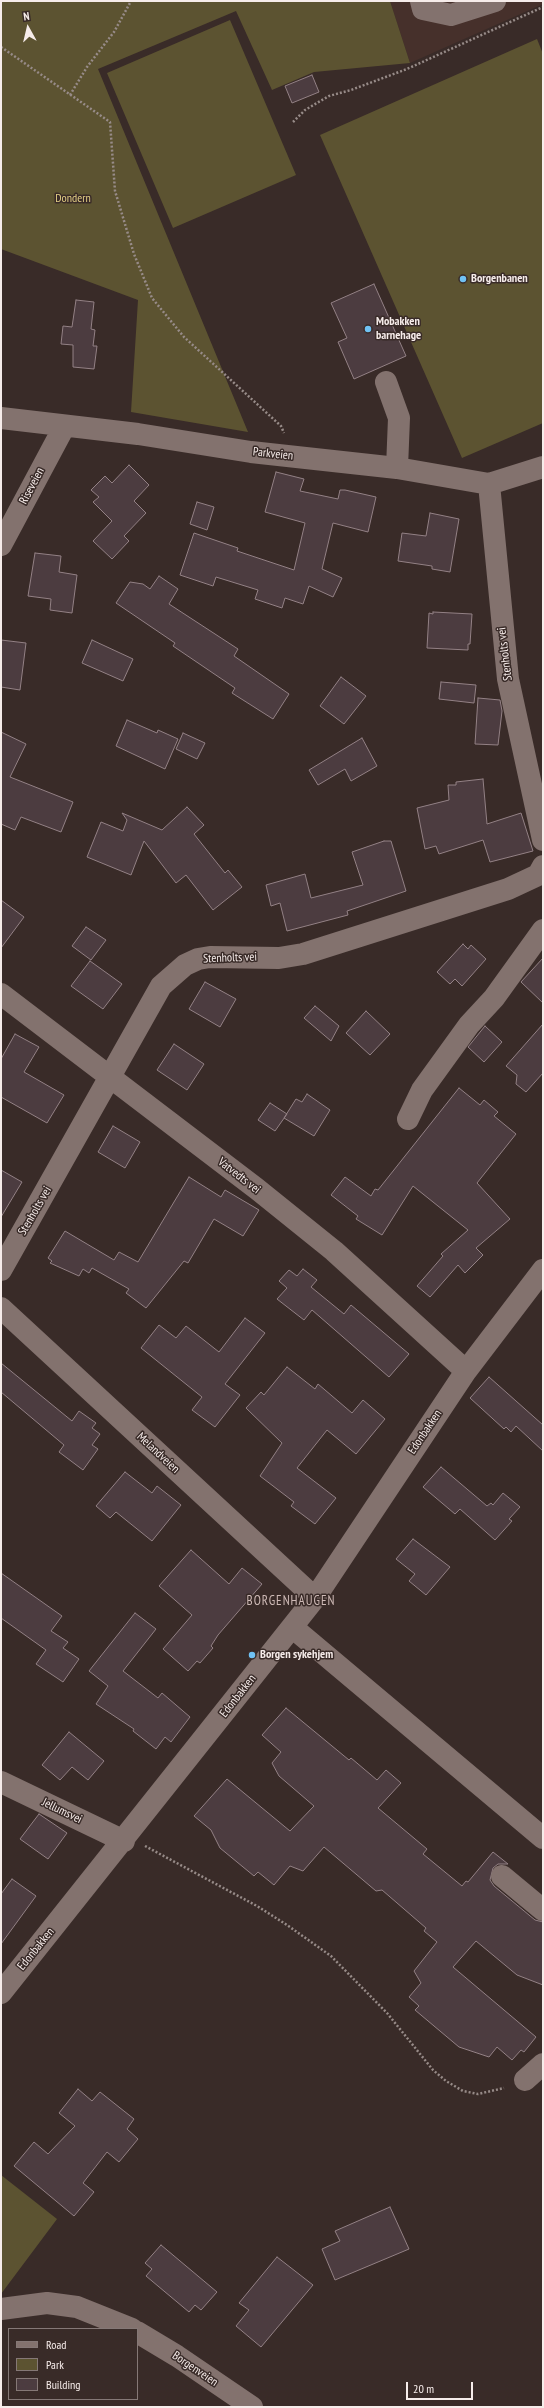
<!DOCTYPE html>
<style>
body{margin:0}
#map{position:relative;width:544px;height:2408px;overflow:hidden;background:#392b28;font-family:"PT Sans Narrow",sans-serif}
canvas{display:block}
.frame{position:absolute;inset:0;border:2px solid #f6ecea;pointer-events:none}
.legend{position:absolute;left:8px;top:2328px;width:130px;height:72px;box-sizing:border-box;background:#392b28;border:1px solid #857876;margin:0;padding:5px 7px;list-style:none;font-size:12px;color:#f6ecea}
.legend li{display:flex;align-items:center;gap:8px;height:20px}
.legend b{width:20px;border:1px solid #857876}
.north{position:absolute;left:8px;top:8px;width:40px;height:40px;-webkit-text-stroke:3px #392b28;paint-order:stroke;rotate:352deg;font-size:11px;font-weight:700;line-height:16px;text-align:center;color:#f6ecea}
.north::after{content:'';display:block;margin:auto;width:14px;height:18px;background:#f6ecea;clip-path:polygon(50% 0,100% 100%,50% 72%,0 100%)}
.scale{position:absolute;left:406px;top:2382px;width:67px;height:18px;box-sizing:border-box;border:2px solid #f6ecea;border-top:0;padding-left:5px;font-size:12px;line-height:14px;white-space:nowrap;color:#f6ecea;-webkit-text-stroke:3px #392b28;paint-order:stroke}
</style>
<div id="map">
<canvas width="544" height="2408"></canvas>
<div class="frame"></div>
<ul class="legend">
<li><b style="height:5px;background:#83726e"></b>Road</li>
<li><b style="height:11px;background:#5c5331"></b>Park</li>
<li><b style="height:11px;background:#4c3c40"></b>Building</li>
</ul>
<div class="north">N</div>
<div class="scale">20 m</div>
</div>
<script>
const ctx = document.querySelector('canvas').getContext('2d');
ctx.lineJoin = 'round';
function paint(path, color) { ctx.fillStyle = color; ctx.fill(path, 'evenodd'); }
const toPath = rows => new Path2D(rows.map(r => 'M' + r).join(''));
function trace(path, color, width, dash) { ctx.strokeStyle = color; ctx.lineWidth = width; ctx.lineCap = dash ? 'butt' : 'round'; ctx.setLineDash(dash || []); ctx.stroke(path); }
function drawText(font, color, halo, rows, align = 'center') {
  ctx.font = font + ' "PT Sans Narrow",sans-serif'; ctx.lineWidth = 3; ctx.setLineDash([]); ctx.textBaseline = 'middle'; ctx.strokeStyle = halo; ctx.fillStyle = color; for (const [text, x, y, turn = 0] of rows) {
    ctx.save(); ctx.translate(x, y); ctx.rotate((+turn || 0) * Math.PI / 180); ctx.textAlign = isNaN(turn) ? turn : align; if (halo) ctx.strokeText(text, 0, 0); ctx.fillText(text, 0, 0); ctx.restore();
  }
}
paint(toPath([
 [390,1,543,1,543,4,410,63]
]), '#46302b');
paint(toPath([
 [1,1,390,1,410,63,314,72,272,90,236,11,98,69,248,432,131,412,138,300,1,249],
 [230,20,296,175,173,228,107,73],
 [537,39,543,54,543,423,462,458,320,135],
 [1,2175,57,2219,1,2294]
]), '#5c5331');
const building = toPath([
 [312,75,319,92,292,103,285,86,312,75],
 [374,284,406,356,354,379,338,342,347,338,331,303,374,284],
 [76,300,94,302,91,329,95,330,93,346,97,346,94,369,73,367,73,345,61,344,63,326,72,327,76,300],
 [129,465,149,485,134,501,146,513,124,536,129,541,112,559,93,541,112,521,93,502,99,497,91,490,105,476,112,483,129,465],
 [276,472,304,479,300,491,338,499,340,490,345,490,376,497,368,532,333,523,322,569,342,578,333,597,309,586,303,604,285,598,282,608,255,599,258,590,216,577,213,586,180,575,194,533,238,548,237,551,294,570,305,523,265,512,276,472],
 [197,502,214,507,207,530,190,524,197,502],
 [430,513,459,519,450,572,432,569,432,566,398,561,402,533,426,536,430,513],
 [35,553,61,556,59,572,77,575,72,613,50,610,51,599,28,596,35,553],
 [159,576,178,589,169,604,238,649,234,656,289,694,273,719,232,693,235,688,173,646,175,643,116,603,130,582,143,584,150,589,159,576],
 [433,612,472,614,470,644,468,644,468,650,427,648,429,613,433,614,433,612],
 [1,640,26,643,20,690,1,687,1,640],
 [92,640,133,659,123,681,82,663,92,640],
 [341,677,366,696,344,724,320,706,341,677],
 [441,682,476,685,474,703,439,699,441,682],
 [478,698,500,700,502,711,498,745,475,744,478,698],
 [127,720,157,733,158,730,178,739,165,769,116,746,127,720],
 [1,732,26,744,10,777,73,802,61,832,21,817,15,830,1,824,1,732],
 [183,733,205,743,197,759,176,749,183,733],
 [362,738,377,766,351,781,345,769,318,785,309,770,362,738],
 [483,779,487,824,521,813,533,851,490,862,483,840,439,854,436,846,425,849,417,808,449,800,448,785,456,785,456,782,483,779],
 [187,807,204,825,194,834,225,873,228,870,242,887,213,910,186,875,176,883,144,841,131,875,87,857,101,822,123,831,127,820,122,813,162,830,187,807],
 [384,841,391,841,406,891,347,911,348,915,287,931,280,903,271,906,266,885,305,874,311,898,363,885,352,852,384,841],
 [1,900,24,917,1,948,1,900],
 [86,927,106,940,91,960,72,946,86,927],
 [463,944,468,949,471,945,486,959,462,986,455,979,450,984,437,972,463,944],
 [543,958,543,1003,521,982,543,958],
 [90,961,122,984,103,1009,71,986,90,961],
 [205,982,236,999,220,1027,189,1009,205,982],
 [315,1006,339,1026,331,1041,304,1018,315,1006],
 [366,1011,390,1034,370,1055,346,1033,366,1011],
 [543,1024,543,1073,526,1092,516,1084,517,1075,506,1066,543,1024],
 [485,1026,502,1042,484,1062,468,1047,485,1026],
 [15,1034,39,1047,24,1072,64,1095,47,1123,1,1097,1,1059,15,1034],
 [174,1044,204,1064,187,1090,157,1070,174,1044],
 [459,1088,480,1105,484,1100,498,1112,494,1116,516,1134,477,1183,510,1219,476,1248,483,1255,465,1273,458,1265,430,1297,417,1286,443,1256,441,1254,468,1230,413,1186,382,1235,356,1219,358,1216,331,1195,345,1177,371,1196,375,1189,378,1190,459,1088],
 [307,1094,330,1110,314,1136,284,1118,296,1099,302,1102,307,1094],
 [270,1103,287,1114,275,1131,258,1120,270,1103],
 [113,1126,140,1142,125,1168,98,1152,113,1126],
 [1,1170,22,1182,1,1217,1,1170],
 [189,1177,221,1197,225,1190,259,1210,243,1236,214,1219,188,1263,184,1261,146,1308,126,1293,129,1289,92,1268,89,1273,83,1269,79,1276,50,1263,52,1261,48,1258,65,1231,114,1260,119,1252,138,1262,189,1177],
 [303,1269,317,1280,311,1287,344,1314,351,1305,409,1354,389,1377,312,1310,304,1320,277,1299,287,1288,279,1281,289,1270,297,1276,303,1269],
 [245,1318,265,1333,225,1384,240,1395,215,1427,192,1410,202,1397,141,1348,159,1325,176,1338,186,1326,219,1352,245,1318],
 [1,1363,72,1421,79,1411,96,1423,92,1428,100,1434,92,1445,98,1449,83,1470,59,1452,64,1445,1,1392,1,1363],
 [287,1367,315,1389,318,1384,352,1413,363,1400,385,1419,356,1454,327,1430,297,1468,336,1498,315,1524,291,1506,294,1502,260,1476,282,1443,246,1408,261,1392,264,1395,287,1367],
 [489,1377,543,1425,543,1451,516,1426,511,1432,506,1427,504,1429,470,1398,489,1377],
 [441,1467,487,1506,491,1503,493,1505,503,1493,520,1507,509,1519,512,1521,495,1540,460,1509,455,1514,423,1487,441,1467],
 [125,1472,152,1493,157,1486,181,1505,152,1541,116,1512,110,1518,96,1506,125,1472],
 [413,1539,450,1567,426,1595,409,1581,415,1574,396,1559,413,1539],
 [191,1550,229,1584,242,1568,262,1584,218,1635,211,1646,213,1648,200,1663,197,1661,188,1671,163,1649,192,1615,159,1586,191,1550],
 [1,1573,62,1616,51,1631,68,1642,63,1648,79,1659,63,1682,36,1664,46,1650,1,1618,1,1573],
 [135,1613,156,1629,123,1671,158,1698,162,1693,190,1717,171,1742,165,1737,156,1749,133,1731,134,1729,96,1704,108,1686,89,1671,135,1613],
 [286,1708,349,1760,351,1758,377,1780,386,1770,401,1783,378,1808,427,1849,423,1854,462,1886,466,1881,468,1882,493,1852,508,1864,498,1864,493,1868,490,1880,494,1886,535,1920,543,1922,543,1985,517,1975,476,1941,453,1967,536,2037,524,2052,521,2050,512,2060,497,2047,489,2057,459,2047,415,2010,419,2006,409,1997,421,1983,414,1971,437,1942,424,1931,426,1928,382,1890,376,1891,324,1847,303,1871,290,1866,274,1885,258,1872,254,1876,220,1848,211,1830,194,1816,227,1779,290,1831,314,1806,279,1776,272,1763,281,1752,262,1735,286,1708],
 [69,1732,104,1761,88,1780,72,1767,60,1780,42,1765,69,1732],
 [39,1814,67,1833,48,1859,20,1839,39,1814],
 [12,1879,36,1896,1,1944,1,1894,12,1879],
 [78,2089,92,2101,100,2092,134,2119,127,2129,138,2139,119,2162,107,2152,83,2183,94,2192,74,2216,14,2166,34,2142,48,2154,75,2126,59,2113,78,2089],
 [390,2207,409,2249,335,2280,322,2249,340,2241,335,2231,390,2207],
 [161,2245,217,2292,201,2310,195,2305,189,2312,146,2276,152,2269,145,2263,161,2245],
 [277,2257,313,2285,261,2347,236,2326,249,2310,239,2303,277,2257]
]);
paint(building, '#4c3c40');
trace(building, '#938185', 1);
trace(toPath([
 [1,47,110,122,115,191,134,254,152,298,184,337,281,426,284,433],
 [70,95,87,67,114,32,131,1],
 [293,122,305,110,329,96,351,90,407,69,543,7],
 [145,1846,257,1906,287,1925,331,1956,387,2013,433,2070,446,2081,463,2091,478,2094,504,2088]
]), '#978b88', 2.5, [2, 2]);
trace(toPath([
 [421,1,423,9,451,15,495,1],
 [386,382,399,418,397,468],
 [1,418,138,434,251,452,397,468,489,484,543,467],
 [489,484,508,679,543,840],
 [1,545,64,427],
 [1,994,257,1189,334,1251,466,1371],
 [408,1119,422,1090,469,1025,494,998,543,930],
 [1,1270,161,986,185,965,198,959,210,957,279,958,303,954,508,889,538,875,543,866],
 [1,1308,315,1598],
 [292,1627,543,1838],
 [1,1782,124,1841],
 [502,1876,543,1910],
 [1,1993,315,1598,466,1371,543,1270],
 [525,2080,543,2064],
 [1,2309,47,2303,77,2307,132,2329],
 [137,2332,177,2356,252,2407]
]), '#83726e', 22);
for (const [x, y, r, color] of [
 [463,279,4,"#70c2f4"],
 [368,329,4,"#70c2f4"],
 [252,1655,4,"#70c2f4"]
]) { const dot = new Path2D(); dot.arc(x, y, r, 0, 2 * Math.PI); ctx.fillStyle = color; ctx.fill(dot); trace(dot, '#392b28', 1.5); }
drawText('12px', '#e3cf85', '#392b28', [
 ["Dondern",73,199]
]);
drawText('bold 12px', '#f6ecea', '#392b28', [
 ["Borgenbanen",471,279],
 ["Mobakken",376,322],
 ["barnehage",376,336],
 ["Borgen sykehjem",260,1655]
], 'left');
drawText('12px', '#f6ecea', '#392b28', [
 ["Parkveien",273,454,6],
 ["Riseveien",32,486,-62],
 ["Stenholts vei",505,654,-97],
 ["Stenholts vei",230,958,-2],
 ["Vatvedts vei",239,1176,38],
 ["Stenholts vei",35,1211,-60],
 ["Edonbakken",425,1432,-56],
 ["Melandveien",158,1453,43],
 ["Edonbakken",238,1696,-52],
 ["Jellumsvei",62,1811,26],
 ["Edonbakken",36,1949,-51],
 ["Borgenveien",195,2369,34]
]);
ctx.letterSpacing = '1px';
drawText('13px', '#cebab6', '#392b28', [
 ["BORGENHAUGEN",291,1601]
]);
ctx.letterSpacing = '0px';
</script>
